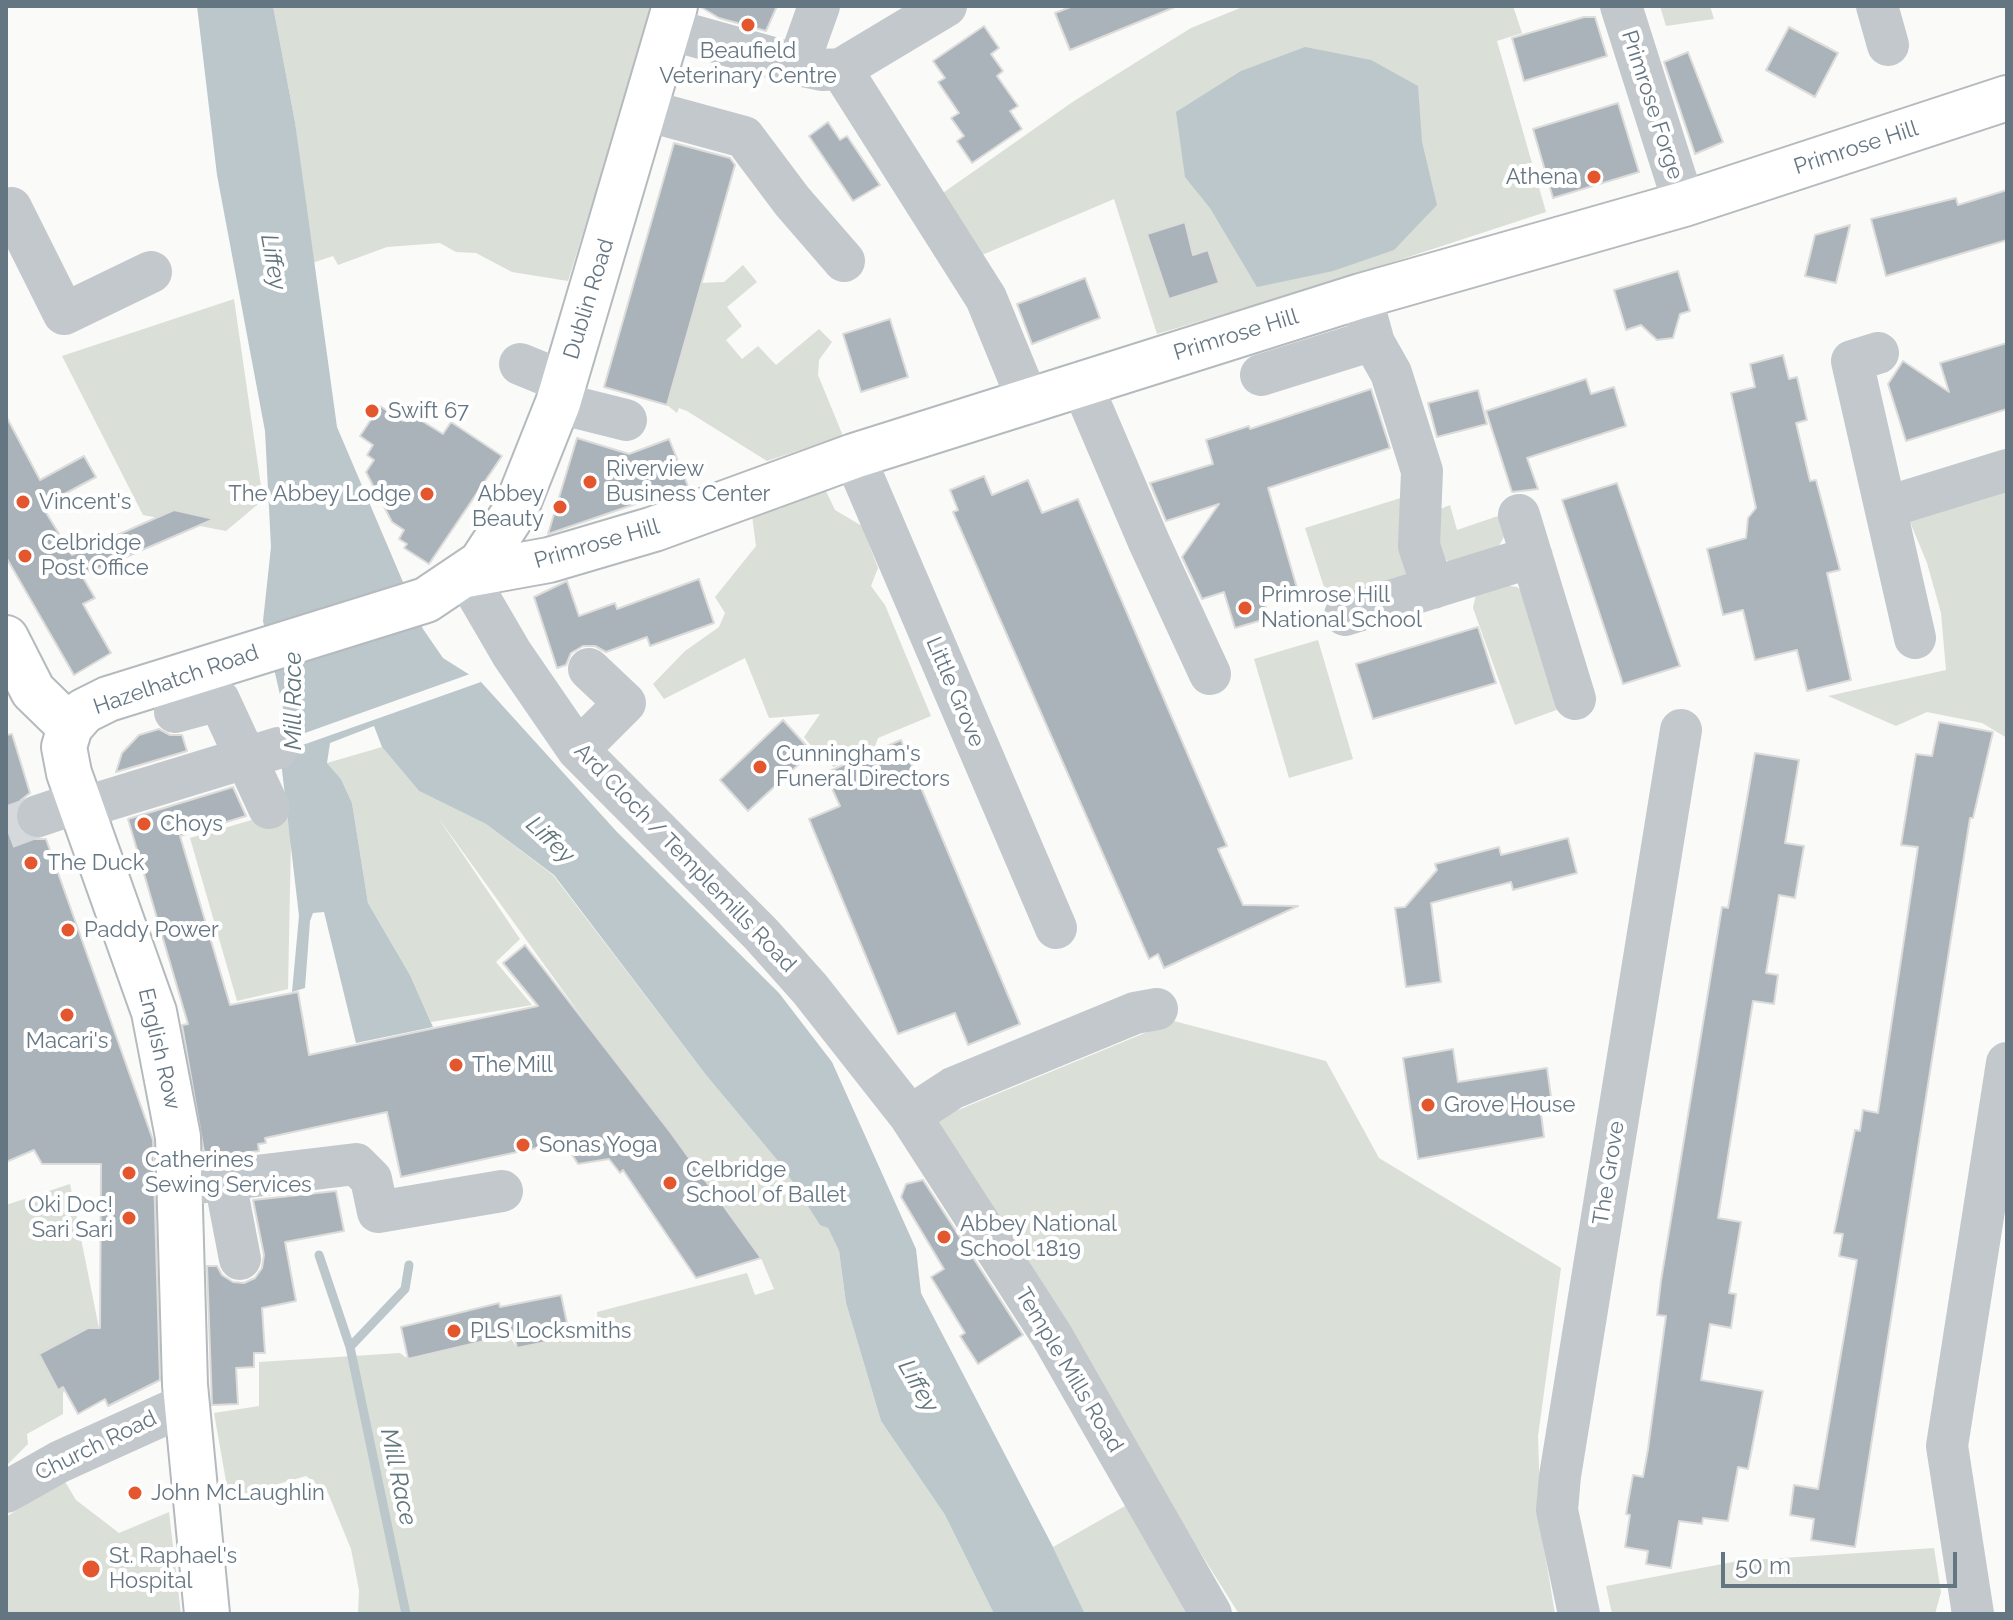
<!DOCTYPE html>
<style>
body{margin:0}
#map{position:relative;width:2013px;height:1620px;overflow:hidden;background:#fafaf8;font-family:Raleway,sans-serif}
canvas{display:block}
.frame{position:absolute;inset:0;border:8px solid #657683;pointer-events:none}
.scale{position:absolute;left:1721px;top:1552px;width:236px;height:36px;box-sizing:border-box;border:4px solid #657683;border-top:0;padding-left:10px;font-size:24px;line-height:28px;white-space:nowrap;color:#657683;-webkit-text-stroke:6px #fff;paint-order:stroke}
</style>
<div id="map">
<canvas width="2013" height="1620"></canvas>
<div class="frame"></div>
<div class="scale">50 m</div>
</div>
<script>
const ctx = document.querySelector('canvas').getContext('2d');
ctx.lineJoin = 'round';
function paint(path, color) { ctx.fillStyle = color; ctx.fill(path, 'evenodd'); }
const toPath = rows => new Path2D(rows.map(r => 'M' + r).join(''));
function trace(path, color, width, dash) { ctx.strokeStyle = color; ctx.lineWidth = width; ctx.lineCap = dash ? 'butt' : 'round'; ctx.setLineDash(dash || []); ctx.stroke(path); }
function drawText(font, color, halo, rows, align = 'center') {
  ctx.font = font + ' Raleway,sans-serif'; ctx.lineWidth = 8; ctx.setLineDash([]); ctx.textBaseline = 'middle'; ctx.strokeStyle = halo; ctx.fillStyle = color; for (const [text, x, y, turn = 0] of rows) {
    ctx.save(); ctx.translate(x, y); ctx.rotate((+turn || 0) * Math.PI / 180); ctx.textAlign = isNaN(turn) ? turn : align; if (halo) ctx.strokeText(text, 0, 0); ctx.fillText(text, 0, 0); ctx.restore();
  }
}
paint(toPath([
 [273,6,654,6,568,281,512,272,476,253,456,252,440,243,387,247,338,265,333,256,312,263,295,122],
 [1245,6,1513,6,1522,33,1497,41,1546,212,1335,281,1157,334,1114,199,949,269,940,195,1074,101,1191,28],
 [1660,6,1710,6,1714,19,1666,26],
 [743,265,757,282,727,307,742,326,726,340,742,359,758,346,776,365,819,329,832,342,819,360,818,375,843,436,767,461,687,411,679,408,677,413,667,405,701,283,724,282],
 [234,299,263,500,226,531,143,515,62,356],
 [823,485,835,510,862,526,878,568,871,586,885,605,931,716,878,738,873,752,833,767,823,748,812,747,804,737,820,714,769,718,745,658,664,699,653,684,685,651,719,627,725,613,715,597,756,546,751,508,781,509,779,504],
 [2007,485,2007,738,1982,723,1927,712,1896,726,1828,696,1946,670,1941,613,1927,563,1908,517],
 [1407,496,1411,567,1405,580,1331,609,1305,528],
 [1450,505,1457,530,1498,516,1507,531,1498,548,1450,563,1437,552,1436,511],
 [1502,585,1517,587,1527,595,1562,708,1515,725,1473,608,1476,594],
 [1318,640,1353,759,1289,778,1254,659],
 [382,747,419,791,486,824,553,875,706,1075,783,1167,820,1224,828,1228,839,1251,846,1303,881,1421,945,1515,994,1614,358,1614,359,1590,351,1549,328,1493,306,1476,229,1498,214,1413,259,1406,259,1362,400,1353,408,1359,509,1336,517,1348,599,1333,597,1312,747,1273,755,1295,774,1289,761,1258,717,1195,600,1042,437,816,520,939,496,962,532,1005,431,1022,410,975,368,903,352,803,341,779,327,763],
 [286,810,291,838,288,989,237,1001,190,838],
 [1174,1021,1326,1061,1379,1158,1561,1268,1538,1436,1541,1530,1555,1614,1239,1614,929,1122],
 [70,1184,104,1353,75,1372,63,1393,63,1414,27,1434,28,1444,6,1466,6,1205],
 [64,1480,76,1500,119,1533,169,1512,181,1614,6,1614,6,1517],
 [1132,1502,1209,1614,1085,1614,1053,1547],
 [1934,1548,1941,1592,1935,1614,1612,1614,1606,1586,1738,1561]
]), '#dadfd7');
paint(toPath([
 [197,6,273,6,295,122,337,427,423,629,443,658,481,682,617,832,779,993,832,1062,916,1249,921,1293,1053,1547,1085,1614,994,1614,945,1515,881,1421,846,1303,839,1251,828,1228,820,1225,783,1167,706,1075,554,875,486,824,419,791,382,747,374,726,330,743,327,763,341,779,352,803,368,903,410,975,433,1027,356,1043,324,912,313,913,310,921,305,988,292,992,299,916,280,753,290,738,263,621,271,547,265,431,217,175],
 [1305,47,1371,60,1418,86,1422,142,1437,205,1394,250,1333,271,1257,287,1210,208,1185,177,1176,112,1241,71]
]), '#bbc7cb');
paint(toPath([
 [470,674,481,682,280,753,277,743]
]), '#fafaf8');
trace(toPath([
 [319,1255,350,1347,406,1614],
 [350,1347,405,1289,409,1265]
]), '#bbc7cb', 9);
const building = toPath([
 [699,6,777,6,766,31,719,18,699,6],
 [1073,6,1175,6,1175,7,1070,50,1055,13,1073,6],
 [1584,17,1595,17,1607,56,1524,81,1512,38,1584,17],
 [984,26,999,48,991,54,1003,71,997,76,1018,106,1010,111,1022,129,972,163,957,141,964,136,951,118,959,113,938,82,945,78,933,61,984,26],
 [1789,27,1838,53,1815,97,1766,70,1789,27],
 [1688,52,1723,142,1695,154,1664,62,1688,52],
 [1618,103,1639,172,1553,198,1533,129,1618,103],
 [828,122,840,140,847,136,880,185,853,201,809,136,828,122],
 [674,143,730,158,735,165,667,405,604,387,674,143],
 [2007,190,2007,240,1886,276,1871,219,1956,198,1958,205,2007,190],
 [1185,222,1193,255,1208,250,1219,283,1169,299,1147,234,1185,222],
 [1850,225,1836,283,1805,276,1815,235,1850,225],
 [1678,271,1690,311,1680,314,1673,338,1657,340,1641,325,1626,330,1614,290,1678,271],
 [1085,278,1100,318,1032,344,1017,304,1085,278],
 [890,319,908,377,861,392,843,334,890,319],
 [2007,343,2007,409,1906,441,1888,384,1903,361,1949,392,1940,363,2007,343],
 [1783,355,1789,379,1797,377,1807,420,1796,423,1810,481,1816,480,1840,570,1827,573,1851,680,1807,691,1797,650,1755,660,1743,610,1723,615,1707,549,1746,538,1748,518,1756,508,1731,393,1755,387,1750,364,1783,355],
 [1586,379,1591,394,1614,387,1626,426,1527,458,1538,489,1512,492,1486,411,1586,379],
 [1371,389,1390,448,1268,488,1297,588,1263,598,1269,618,1235,628,1224,592,1202,599,1182,557,1219,504,1166,521,1150,483,1213,464,1206,440,1249,426,1250,429,1371,389],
 [1478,390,1487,424,1437,437,1428,403,1478,390],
 [380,406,403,421,409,413,443,434,451,422,502,456,429,564,404,548,407,544,399,539,404,530,392,522,366,472,374,460,367,455,373,445,360,436,380,406],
 [6,416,40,480,84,456,96,477,42,506,72,555,174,510,214,519,82,576,95,598,83,604,111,653,74,675,6,557,6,416],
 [577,438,629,454,669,439,688,486,548,534,577,438],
 [984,476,992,495,1028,480,1042,513,1078,499,1227,846,1218,849,1243,905,1298,906,1164,968,1158,954,1149,959,953,512,958,510,950,490,984,476],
 [1617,483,1680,666,1623,684,1562,500,1617,483],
 [699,579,714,623,650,646,647,637,606,652,595,646,583,646,571,653,566,665,557,668,534,597,567,581,579,616,615,603,617,609,699,579],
 [1478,627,1496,683,1373,719,1356,664,1478,627],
 [783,720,812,752,748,811,720,780,783,720],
 [1939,722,1993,732,1973,818,1970,818,1855,1547,1811,1540,1814,1519,1790,1515,1794,1485,1818,1489,1857,1260,1839,1256,1843,1234,1834,1233,1855,1130,1860,1131,1863,1110,1878,1113,1918,847,1901,845,1904,826,1916,754,1932,756,1939,722],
 [159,729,170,735,182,735,187,751,116,772,122,753,139,735,159,729],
 [12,734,30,793,21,800,15,810,16,824,23,834,32,839,46,839,153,1140,160,1380,108,1406,105,1399,78,1414,63,1387,58,1390,39,1354,88,1328,100,1328,101,1164,42,1164,34,1150,6,1162,6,735,12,734],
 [901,740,1020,1024,968,1045,955,1013,898,1034,809,819,840,806,825,773,901,740],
 [1755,753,1799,760,1785,843,1804,846,1795,898,1779,895,1766,973,1778,975,1774,1004,1753,1001,1718,1218,1741,1222,1729,1293,1736,1294,1731,1328,1710,1324,1701,1380,1763,1391,1748,1469,1738,1467,1728,1521,1703,1518,1702,1524,1679,1521,1671,1568,1646,1564,1648,1551,1625,1547,1630,1515,1626,1514,1633,1475,1643,1477,1648,1449,1666,1316,1657,1315,1661,1281,1722,907,1728,908,1755,753],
 [233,787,246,816,180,836,230,1005,298,992,309,1055,538,1006,503,963,525,945,671,1133,761,1258,696,1278,623,1170,620,1173,609,1159,578,1164,564,1142,401,1177,387,1112,265,1138,266,1143,258,1144,259,1151,205,1158,182,1025,188,1024,128,819,233,787],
 [1568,838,1577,873,1513,890,1511,882,1431,903,1441,982,1406,987,1395,908,1405,907,1437,870,1435,864,1499,847,1501,855,1568,838],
 [1453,1049,1458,1082,1547,1068,1552,1104,1540,1106,1544,1137,1418,1159,1403,1058,1453,1049],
 [923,1180,1023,1335,978,1364,960,1336,965,1333,931,1277,944,1269,901,1197,906,1184,923,1180],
 [336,1191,344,1231,285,1242,296,1301,262,1308,265,1353,254,1353,254,1367,236,1368,238,1404,212,1405,207,1266,217,1266,222,1275,233,1282,244,1283,255,1278,262,1268,264,1255,253,1200,336,1191],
 [561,1295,570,1337,517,1348,514,1334,408,1359,401,1327,499,1303,500,1307,561,1295]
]);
paint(building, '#aab3b9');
trace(building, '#dcdcda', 2);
trace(toPath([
 [6,828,38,816]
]), '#d5d9db', 42, [42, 21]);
const major = toPath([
 [466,575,549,560,654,529,854,456,1361,296,1684,204,2007,98],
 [6,638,33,691,70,727],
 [207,1614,185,1385,178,1137,154,1012,69,773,64,747,70,727,84,711,108,699,426,600,481,563,515,511,558,403,675,6]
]);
trace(major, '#b5babe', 48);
trace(toPath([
 [1621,6,1684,204],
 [1877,6,1888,45],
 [669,29,798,65,822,70,841,69,946,6],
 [798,65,819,6],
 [841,69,986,298,1029,403],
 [645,110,744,137,792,201,844,261],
 [6,210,11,208,64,314,151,272],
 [1361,296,1374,343,1391,373,1422,471,1419,546,1433,588],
 [1878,353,1852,361,1915,638],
 [520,364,564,382],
 [1261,375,1373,340],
 [1082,385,1149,542,1210,674],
 [558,403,626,420],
 [854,456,1056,928],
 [1887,507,2007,470],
 [1519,515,1575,699],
 [466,575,512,654,578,750,761,934,810,989,910,1116,1052,1336,1211,1614],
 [1345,615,1532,557],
 [175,712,219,700,269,808],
 [578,750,625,703,589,669],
 [82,808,278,748],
 [38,816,80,802],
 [910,1116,953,1088,1135,1013,1157,1009],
 [225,1181,240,1259],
 [181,1185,356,1164,371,1179,378,1212,502,1191],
 [6,1492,59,1462,187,1404],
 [1579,1614,1557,1510,1560,1476,1681,730],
 [1973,1614,1947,1446,2007,1063]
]), '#c3c8cc', 42);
trace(major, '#fff', 44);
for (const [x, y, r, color] of [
 [748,25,8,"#e4572e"],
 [1594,177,8,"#e4572e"],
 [372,411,8,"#e4572e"],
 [590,482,8,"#e4572e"],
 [427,494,8,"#e4572e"],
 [23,502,8,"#e4572e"],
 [560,507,8,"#e4572e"],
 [25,556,8,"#e4572e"],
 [1245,608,8,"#e4572e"],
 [760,767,8,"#e4572e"],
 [144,824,8,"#e4572e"],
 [31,863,8,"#e4572e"],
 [68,930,8,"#e4572e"],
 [67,1015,8,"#e4572e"],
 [456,1065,8,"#e4572e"],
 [1428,1105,8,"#e4572e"],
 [523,1145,8,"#e4572e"],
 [129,1173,8,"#e4572e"],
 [670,1183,8,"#e4572e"],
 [129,1218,8,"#e4572e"],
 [944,1237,8,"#e4572e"],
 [454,1331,8,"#e4572e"],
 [135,1493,8,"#e4572e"],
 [91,1569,10,"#e4572e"]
]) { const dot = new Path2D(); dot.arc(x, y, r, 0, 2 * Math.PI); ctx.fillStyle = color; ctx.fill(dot); trace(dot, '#fff', 3); }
drawText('22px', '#657683', '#fff', [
 ["Beaufield",748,51,"center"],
 ["Veterinary Centre",748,76,"center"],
 ["Athena",1578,177,"right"],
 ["Swift 67",388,411],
 ["Riverview",606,469],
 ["Business Center",606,494],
 ["The Abbey Lodge",411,494,"right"],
 ["Abbey",544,494,"right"],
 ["Beauty",544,519,"right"],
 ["Vincent's",39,502],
 ["Celbridge",41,543],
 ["Post Office",41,568],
 ["Primrose Hill",1261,595],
 ["National School",1261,620],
 ["Cunningham's",776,754],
 ["Funeral Directors",776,779],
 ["Choys",160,824],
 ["The Duck",47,863],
 ["Paddy Power",84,930],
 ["Macari's",67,1041,"center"],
 ["The Mill",472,1065],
 ["Grove House",1444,1105],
 ["Sonas Yoga",539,1145],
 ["Catherines",145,1160],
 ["Sewing Services",145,1185],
 ["Celbridge",686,1170],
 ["School of Ballet",686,1195],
 ["Oki Doc!",113,1205,"right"],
 ["Sari Sari",113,1230,"right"],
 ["Abbey National",960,1224],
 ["School 1819",960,1249],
 ["PLS Locksmiths",470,1331],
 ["John McLaughlin",151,1493],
 ["St. Raphael's",109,1556],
 ["Hospital",109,1581]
], 'left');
drawText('22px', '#657683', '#fff', [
 ["Primrose Forge",1652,105,72],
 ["Primrose Hill",1856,148,-18],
 ["Dublin Road",589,299,-73],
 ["Primrose Hill",1236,335,-17],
 ["Primrose Hill",597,544,-16],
 ["Hazelhatch Road",176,680,-19],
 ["Little Grove",955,692,67],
 ["Ard Cloch / Templemills Road",685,858,46],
 ["English Row",159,1049,77],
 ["The Grove",1609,1173,-81],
 ["Temple Mills Road",1069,1370,59],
 ["Church Road",96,1446,-26]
]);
drawText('italic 24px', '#60757c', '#fff', [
 ["Liffey",273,262,80],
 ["Mill Race",294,701,-90],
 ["Liffey",550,840,43],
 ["Liffey",918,1386,60],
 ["Mill Race",398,1477,78]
]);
</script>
